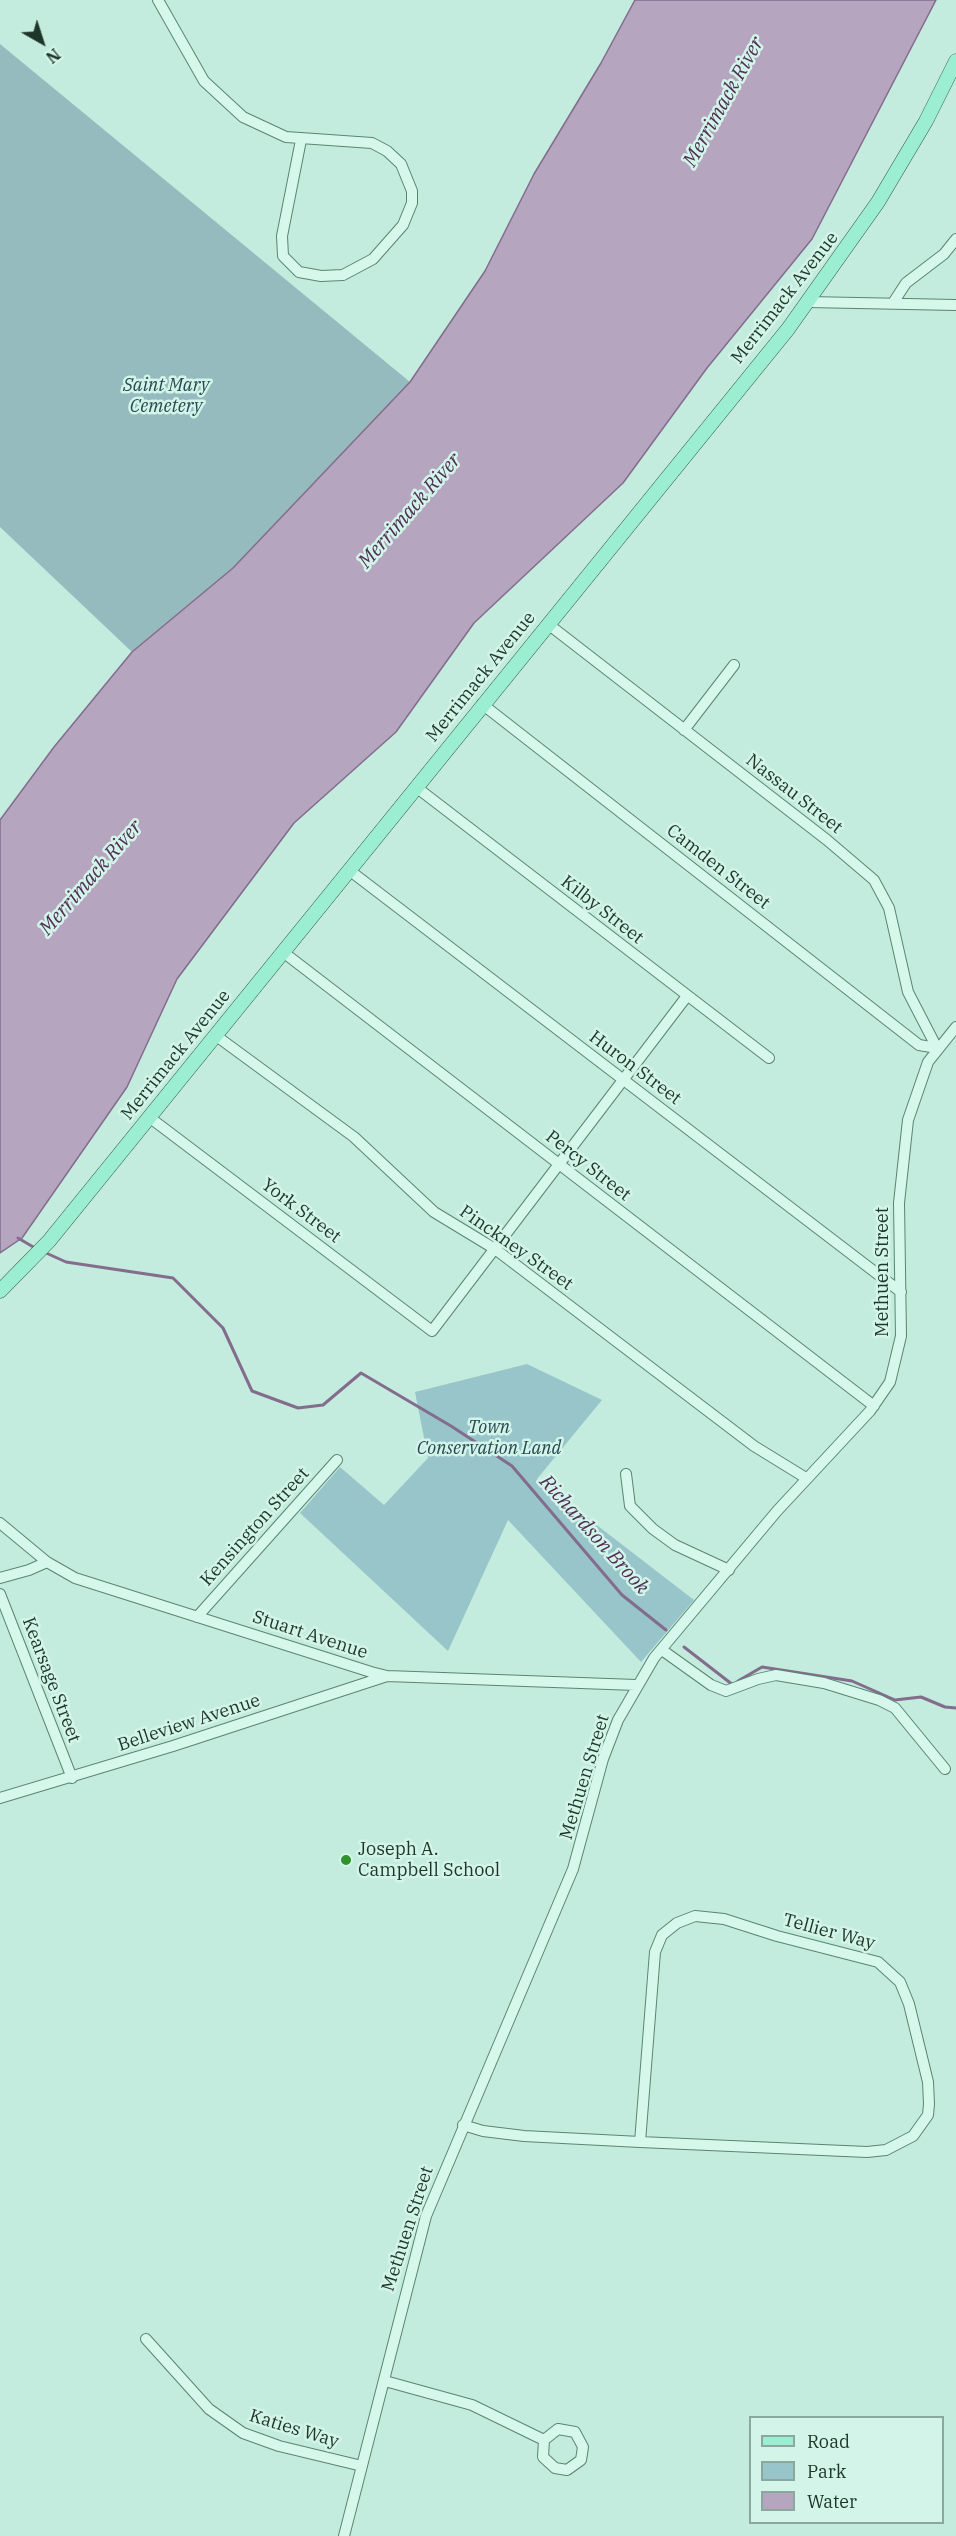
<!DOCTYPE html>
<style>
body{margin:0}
#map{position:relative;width:956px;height:2536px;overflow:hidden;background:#c3ecde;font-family:"IBM Plex Serif",serif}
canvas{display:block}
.legend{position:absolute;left:749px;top:2416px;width:195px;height:108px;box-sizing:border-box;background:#d2f4e9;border:2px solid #8aa89c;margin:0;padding:8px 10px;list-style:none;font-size:18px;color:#1e3629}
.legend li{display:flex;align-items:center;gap:12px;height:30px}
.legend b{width:30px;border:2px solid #8aa89c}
.north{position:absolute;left:12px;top:12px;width:60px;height:60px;-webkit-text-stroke:4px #d2f4e9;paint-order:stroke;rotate:141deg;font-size:16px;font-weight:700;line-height:24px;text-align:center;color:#1e3629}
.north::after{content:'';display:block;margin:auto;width:21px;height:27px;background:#1e3629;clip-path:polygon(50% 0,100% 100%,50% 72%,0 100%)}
</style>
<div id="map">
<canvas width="956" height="2536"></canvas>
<ul class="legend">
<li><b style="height:8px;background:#9ceed2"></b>Road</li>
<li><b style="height:16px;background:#97c5c9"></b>Park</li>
<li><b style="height:16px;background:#b6a5bf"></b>Water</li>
</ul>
<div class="north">N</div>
</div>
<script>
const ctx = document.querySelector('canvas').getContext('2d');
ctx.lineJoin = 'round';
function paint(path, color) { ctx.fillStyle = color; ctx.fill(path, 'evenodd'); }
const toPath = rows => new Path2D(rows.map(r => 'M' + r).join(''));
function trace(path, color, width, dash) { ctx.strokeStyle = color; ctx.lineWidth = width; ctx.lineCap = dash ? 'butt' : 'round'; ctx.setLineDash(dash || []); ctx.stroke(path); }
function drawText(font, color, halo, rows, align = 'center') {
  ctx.font = font + ' "IBM Plex Serif",serif'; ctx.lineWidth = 5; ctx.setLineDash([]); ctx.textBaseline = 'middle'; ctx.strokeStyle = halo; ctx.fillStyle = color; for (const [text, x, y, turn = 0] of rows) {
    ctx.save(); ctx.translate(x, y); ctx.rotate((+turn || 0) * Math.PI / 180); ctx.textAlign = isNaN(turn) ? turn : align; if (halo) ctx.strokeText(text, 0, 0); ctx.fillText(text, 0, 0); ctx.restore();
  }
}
paint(toPath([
 [527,1364,602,1400,537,1479,694,1600,641,1662,508,1520,448,1651,300,1513,340,1467,384,1505,428,1458,415,1392]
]), '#97c5c9');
paint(toPath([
 [0,44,410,382,233,568,132,652,0,527]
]), '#96bbbe');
const water = toPath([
 [635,0,936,0,812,239,707,368,623,483,474,623,396,732,294,823,177,979,127,1087,22,1238,0,1253,0,820,54,747,132,652,233,568,410,382,485,271,534,174,601,63,635,0]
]);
paint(water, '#b6a5bf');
trace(water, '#836c8c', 1.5);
trace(toPath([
 [18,1238,35,1248],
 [44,1252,66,1262,173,1278,223,1328,252,1391,298,1408,323,1405,361,1373,451,1426,512,1466,622,1595,666,1630],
 [684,1647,733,1685],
 [738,1681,762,1667,852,1681,895,1700,921,1697,945,1707,956,1708]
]), '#836c8c', 3);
const minor = toPath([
 [158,0,204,81,243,117,286,137,372,143,387,151,401,164,412,191,412,203,403,225,373,259,343,275,321,276,299,272,283,256,282,236,301,140],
 [808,302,956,305],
 [893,303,906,283,944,254,956,239],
 [548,624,827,840,874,880,889,908,908,992,937,1048],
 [482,704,919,1045,937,1048],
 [684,730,734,665],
 [416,787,769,1058],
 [349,870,901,1292],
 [283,952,874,1406],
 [215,1035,354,1137,434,1212,495,1249,754,1446,806,1478],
 [149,1117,432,1331,687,996],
 [626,1474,630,1506,653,1529,675,1545,729,1570],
 [0,1523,47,1562,75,1578,371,1672,387,1676,636,1685],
 [0,1578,29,1570,47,1562],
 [0,1594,72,1778],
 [197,1617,337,1460],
 [662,1650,711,1685,726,1691,758,1679,776,1675,824,1683,879,1700,895,1708,945,1769],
 [0,1798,173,1746,387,1676],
 [463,2125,483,2131,524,2136,640,2142,867,2152,886,2150,913,2136,928,2115,929,2104,928,2082,909,2004,900,1982,878,1962,777,1936,724,1919,695,1916,677,1923,662,1935,655,1952,640,2142],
 [146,2339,209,2409,243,2433,279,2446,362,2466],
 [385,2381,472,2405,544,2440,543,2457,555,2468,567,2470,581,2460,583,2447,575,2432,558,2429,544,2440],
 [344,2536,426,2216,573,1869,603,1759,618,1720,654,1658,777,1511,870,1411,890,1382,901,1336,899,1203,908,1120,928,1062,956,1027]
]);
const major = toPath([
 [0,1291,49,1241,788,329,878,202,926,121,956,61]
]);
trace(minor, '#5b8570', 12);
trace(major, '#2f533e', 15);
trace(minor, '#d6f7ec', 10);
trace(major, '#9ceed2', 14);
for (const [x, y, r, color] of [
 [346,1860,6,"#31912d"]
]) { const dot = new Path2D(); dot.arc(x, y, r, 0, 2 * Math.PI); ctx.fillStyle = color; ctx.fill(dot); trace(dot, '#d2f4e9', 2); }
drawText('18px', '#1e3629', '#d2f4e9', [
 ["Merrimack Avenue",785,298,-52],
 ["Merrimack Avenue",481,677,-51],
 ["Nassau Street",794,794,38],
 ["Camden Street",718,867,38],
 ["Kilby Street",602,910,38],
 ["Merrimack Avenue",176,1055,-51],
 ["Huron Street",635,1068,37],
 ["Percy Street",588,1166,38],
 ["York Street",301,1211,37],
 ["Pinckney Street",516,1248,35],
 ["Methuen Street",883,1272,-90],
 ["Kensington Street",255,1527,-48],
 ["Stuart Avenue",310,1635,18],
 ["Kearsage Street",51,1680,69],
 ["Belleview Avenue",189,1723,-18],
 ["Methuen Street",585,1777,-73],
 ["Tellier Way",829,1932,15],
 ["Methuen Street",408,2229,-72],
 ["Katies Way",294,2429,17]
]);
drawText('italic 18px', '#254851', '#d2f4e9', [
 ["Saint Mary",166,386],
 ["Cemetery",166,407],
 ["Town",489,1428],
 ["Conservation Land",489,1449]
]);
drawText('18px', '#1e3629', '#d2f4e9', [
 ["Joseph A.",358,1850],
 ["Campbell School",358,1871]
], 'left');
drawText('italic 20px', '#512e55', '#d2f4e9', [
 ["Merrimack River",724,102,-61],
 ["Merrimack River",410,511,-49],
 ["Merrimack River",91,878,-49],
 ["Richardson Brook",594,1535,48]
]);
</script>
